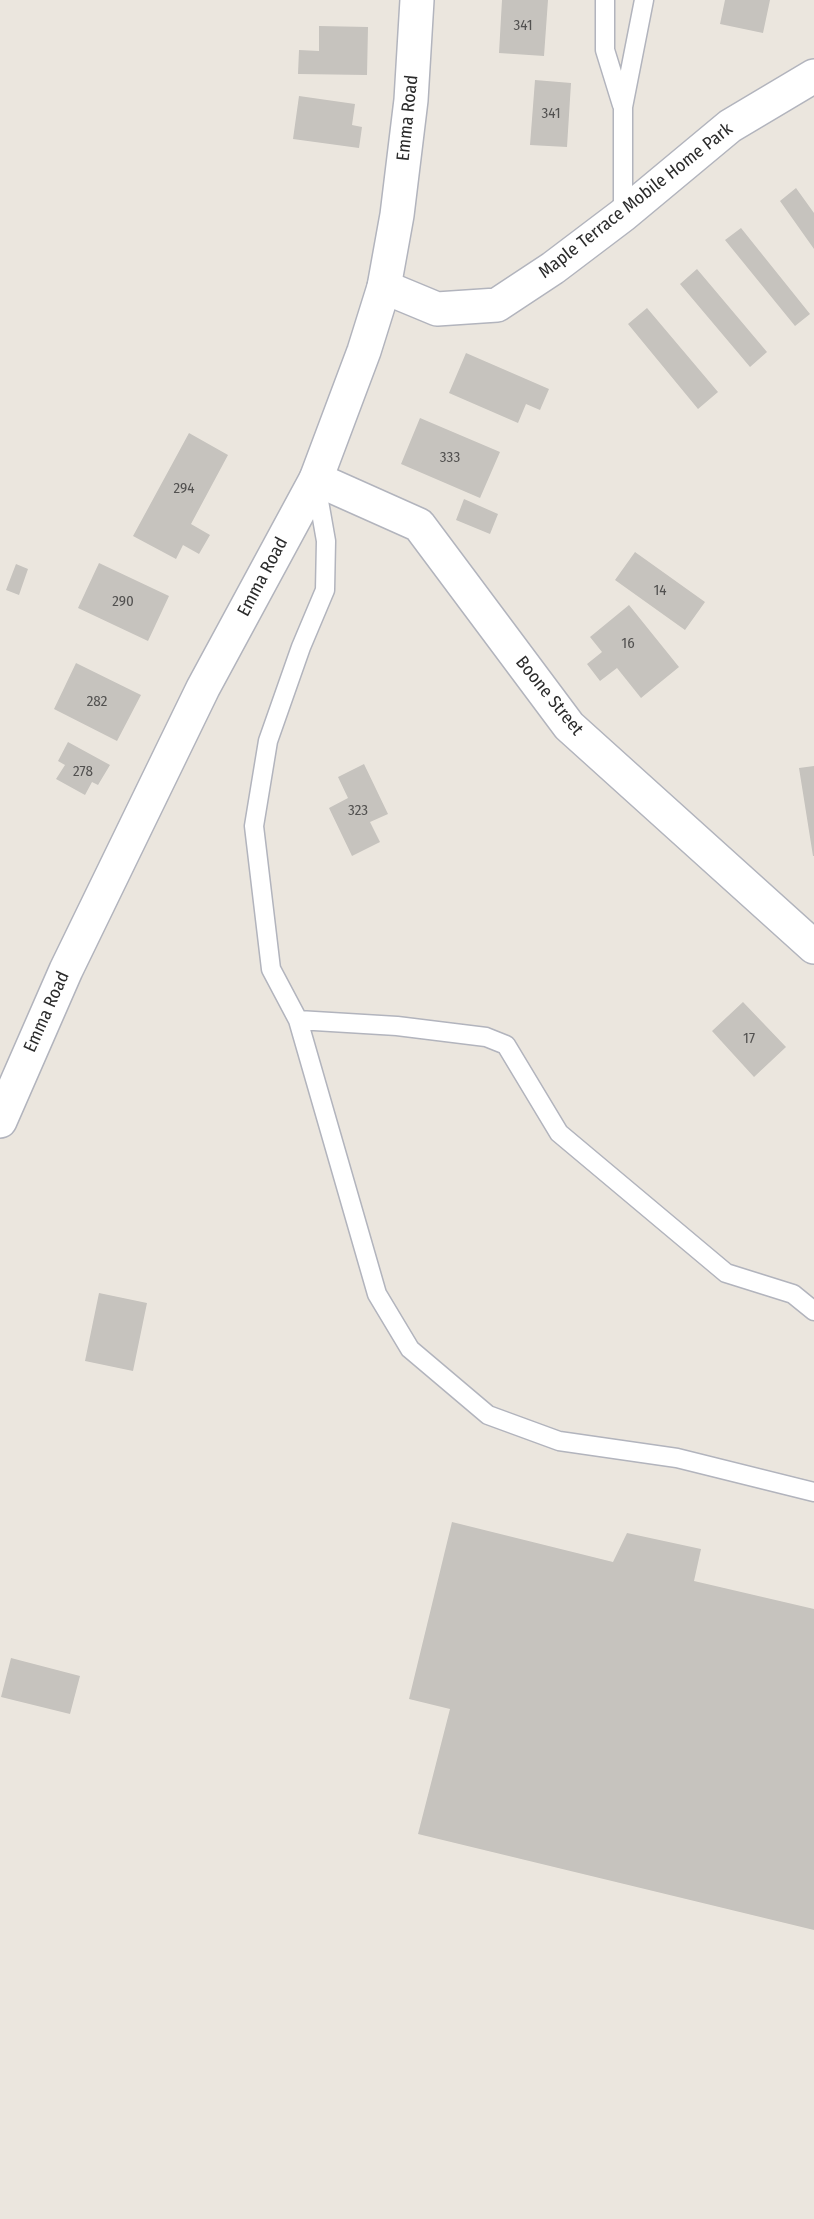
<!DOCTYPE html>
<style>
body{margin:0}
canvas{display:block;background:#ebe6de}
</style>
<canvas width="814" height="2219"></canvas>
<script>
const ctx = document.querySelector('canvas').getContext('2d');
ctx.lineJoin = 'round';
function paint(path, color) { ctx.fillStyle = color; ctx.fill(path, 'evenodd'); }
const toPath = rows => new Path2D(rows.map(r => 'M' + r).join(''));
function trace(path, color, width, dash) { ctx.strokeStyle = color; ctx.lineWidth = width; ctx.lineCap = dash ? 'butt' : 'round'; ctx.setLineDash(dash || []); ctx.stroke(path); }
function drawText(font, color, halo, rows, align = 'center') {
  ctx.font = font + ' "Fira Sans Condensed",sans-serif'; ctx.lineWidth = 4.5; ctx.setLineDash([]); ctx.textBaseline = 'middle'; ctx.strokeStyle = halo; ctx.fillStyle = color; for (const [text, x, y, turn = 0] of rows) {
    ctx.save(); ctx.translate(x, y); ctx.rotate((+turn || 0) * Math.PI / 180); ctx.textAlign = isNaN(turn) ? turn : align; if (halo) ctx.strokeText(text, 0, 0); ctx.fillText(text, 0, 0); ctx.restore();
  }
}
paint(toPath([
 [502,0,548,0,544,56,499,53],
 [725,0,770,0,763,33,720,24],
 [319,26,368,27,367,75,298,74,299,50,319,51],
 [535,80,571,83,567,147,530,145],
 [299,96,355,104,352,125,362,127,359,148,293,139],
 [796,188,814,213,814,249,780,201],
 [741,228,810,314,795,326,725,240],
 [697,269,767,352,750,367,680,284],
 [647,308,718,392,698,409,628,324],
 [466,353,549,389,540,410,526,404,518,423,449,393],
 [420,418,500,452,480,498,401,464],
 [189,433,228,455,191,524,210,535,199,554,183,545,176,559,133,536],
 [464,499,498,514,490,534,456,520],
 [635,552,705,602,685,630,615,580],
 [99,563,169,596,148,641,78,608],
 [16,564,28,569,19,595,6,590],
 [629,605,679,667,641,698,617,668,600,681,587,664,602,652,590,637],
 [76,663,141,695,117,741,54,709],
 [68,742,110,765,98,785,92,782,85,795,56,779,65,765,58,761],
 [364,764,388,814,370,822,380,842,352,856,329,808,348,798,338,777],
 [814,766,814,856,813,856,799,768],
 [743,1002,786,1047,754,1077,712,1031],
 [99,1293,147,1303,133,1371,85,1361],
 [452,1522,613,1562,627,1533,701,1549,694,1581,814,1609,814,1930,418,1834,450,1709,409,1699],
 [11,1658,80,1676,70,1714,1,1697]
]), '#c6c3be');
const service = toPath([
 [605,0,605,50,622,105],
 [623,215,623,107,644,0],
 [316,484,326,541,325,590,301,647,268,741,254,826,271,969,298,1020,377,1294,410,1349,488,1415,559,1441,677,1458,814,1492],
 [298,1020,397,1026,486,1037,506,1045,559,1133,726,1273,793,1294,814,1311]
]);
const minor = toPath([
 [384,287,437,309,497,305,553,268,623,215,730,126,814,76],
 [316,479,419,525,569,726,814,947]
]);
const tertiary = toPath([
 [0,1121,66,970,203,688,316,479,364,351,384,287,397,215,411,100,417,0]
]);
trace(service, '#b2b4bd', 21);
trace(minor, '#b2b4bd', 36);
trace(tertiary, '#b2b4bd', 36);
trace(service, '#fff', 18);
trace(minor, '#fff', 33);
trace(tertiary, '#fff', 33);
drawText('15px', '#525150', null, [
 ["341",523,26],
 ["341",551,114],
 ["333",450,458],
 ["294",184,489],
 ["14",660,591],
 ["290",123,602],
 ["16",628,644],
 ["282",97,702],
 ["278",83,772],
 ["323",358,811],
 ["17",749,1039]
]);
drawText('18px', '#2b2b2b', '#fff', [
 ["Emma Road",408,118,-84],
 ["Maple Terrace Mobile Home Park",636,201,-38],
 ["Emma Road",263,577,-62],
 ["Boone Street",549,696,51],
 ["Emma Road",47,1012,-66]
]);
</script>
